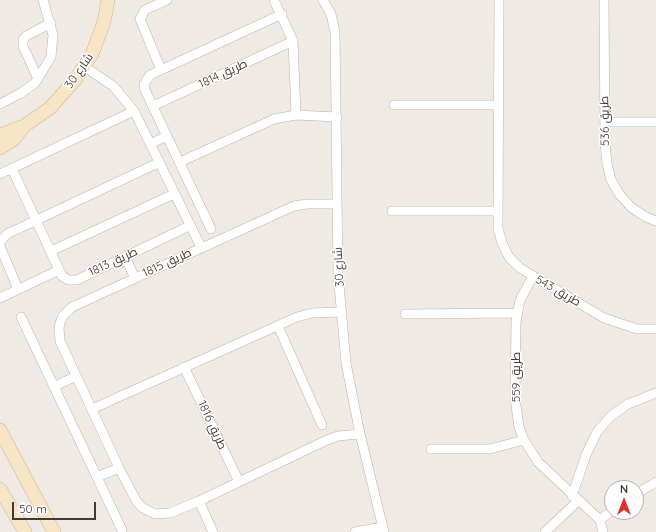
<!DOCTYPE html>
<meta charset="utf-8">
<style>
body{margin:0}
#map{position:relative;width:656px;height:532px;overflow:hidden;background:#efeae3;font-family:Quicksand,sans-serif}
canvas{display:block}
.north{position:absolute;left:604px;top:480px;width:40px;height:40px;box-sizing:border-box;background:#fff;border:1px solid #b3b0ae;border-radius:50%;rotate:0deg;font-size:11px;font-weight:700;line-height:16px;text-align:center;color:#413a34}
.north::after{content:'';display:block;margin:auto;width:14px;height:18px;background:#e22e28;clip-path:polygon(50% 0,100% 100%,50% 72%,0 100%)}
.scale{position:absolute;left:12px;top:502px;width:84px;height:18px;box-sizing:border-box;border:2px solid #413a34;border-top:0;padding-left:5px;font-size:12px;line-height:14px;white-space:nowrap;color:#413a34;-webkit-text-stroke:3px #fff;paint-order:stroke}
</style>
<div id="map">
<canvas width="656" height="532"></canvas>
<div class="north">N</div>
<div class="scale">50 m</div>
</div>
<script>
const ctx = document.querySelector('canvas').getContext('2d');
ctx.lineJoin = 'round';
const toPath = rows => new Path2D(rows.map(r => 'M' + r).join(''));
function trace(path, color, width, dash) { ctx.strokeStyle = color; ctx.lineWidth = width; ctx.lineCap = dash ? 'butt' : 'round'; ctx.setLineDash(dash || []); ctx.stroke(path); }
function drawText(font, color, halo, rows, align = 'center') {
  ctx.font = font + ' Quicksand,Cairo,sans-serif'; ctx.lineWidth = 3; ctx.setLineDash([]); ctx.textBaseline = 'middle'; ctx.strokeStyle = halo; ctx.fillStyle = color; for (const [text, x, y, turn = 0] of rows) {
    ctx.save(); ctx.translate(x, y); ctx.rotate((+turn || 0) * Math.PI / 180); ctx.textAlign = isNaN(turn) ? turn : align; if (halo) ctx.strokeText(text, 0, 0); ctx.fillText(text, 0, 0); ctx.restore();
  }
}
const street = toPath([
 [274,0,293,41,296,115],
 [323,0,331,14,335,32,338,273,346,363,360,434,384,532],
 [499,0,498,228,502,243,509,257,520,268,604,318,637,329,656,329],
 [604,0,605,144,607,163,611,180,620,195,632,208,646,217,656,221],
 [85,67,113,86,134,111,201,247],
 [161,70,140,19,145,10,167,0],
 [38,79,23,46,23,40,26,36,51,23],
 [0,104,21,93,35,83,51,57,53,35,43,0],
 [394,105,499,105],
 [153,106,293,41],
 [605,122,656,122],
 [150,144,167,136],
 [180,162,274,119,296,115,337,117],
 [12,169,62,276,68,280,77,280,189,226],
 [0,174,134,111],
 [337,204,307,204,294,206,72,307,62,317,59,327,60,341,119,468,137,502,143,508,155,514,170,513,199,501,327,440,338,436,360,434],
 [392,211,498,211],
 [211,229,145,90,144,84,150,75,282,14],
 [0,242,7,234,158,163],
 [0,246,18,289],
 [51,251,174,194],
 [125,257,135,278],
 [533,276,520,300,516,322,515,398,519,427,524,440,538,462,600,520,603,532],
 [0,298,59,270],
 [405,314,517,313],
 [21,317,122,530],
 [278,326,322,425],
 [184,367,239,482],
 [54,387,76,376],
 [92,409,297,317,312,313,342,312],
 [431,449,490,449,524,440],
 [97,477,119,468],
 [636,494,656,482],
 [572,496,586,455,597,432,611,416,628,404,656,393],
 [199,501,213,532],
 [600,520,612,510],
 [355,532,382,527],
 [545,532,578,501]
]);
const secondary = toPath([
 [0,135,24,126],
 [0,148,14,139,24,126,50,108,75,80,92,54,104,22,108,0],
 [0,430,54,532],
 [0,489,25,532]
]);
trace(street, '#bdb4aa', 10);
trace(secondary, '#cbb797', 14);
trace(street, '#fff', 9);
trace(secondary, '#f8e5c5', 13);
drawText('12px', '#413a34', '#fff', [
 ["شارع 30",79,71,-55],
 ["طريق 1814",223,74,-25],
 ["طريق 536",605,121,-91],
 ["طريق 1813",113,262,-25],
 ["طريق 1815",167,263,-25],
 ["شارع 30",339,267,-93],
 ["طريق 543",558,291,30],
 ["طريق 559",516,377,-90],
 ["طريق 1816",212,425,65]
]);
</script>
